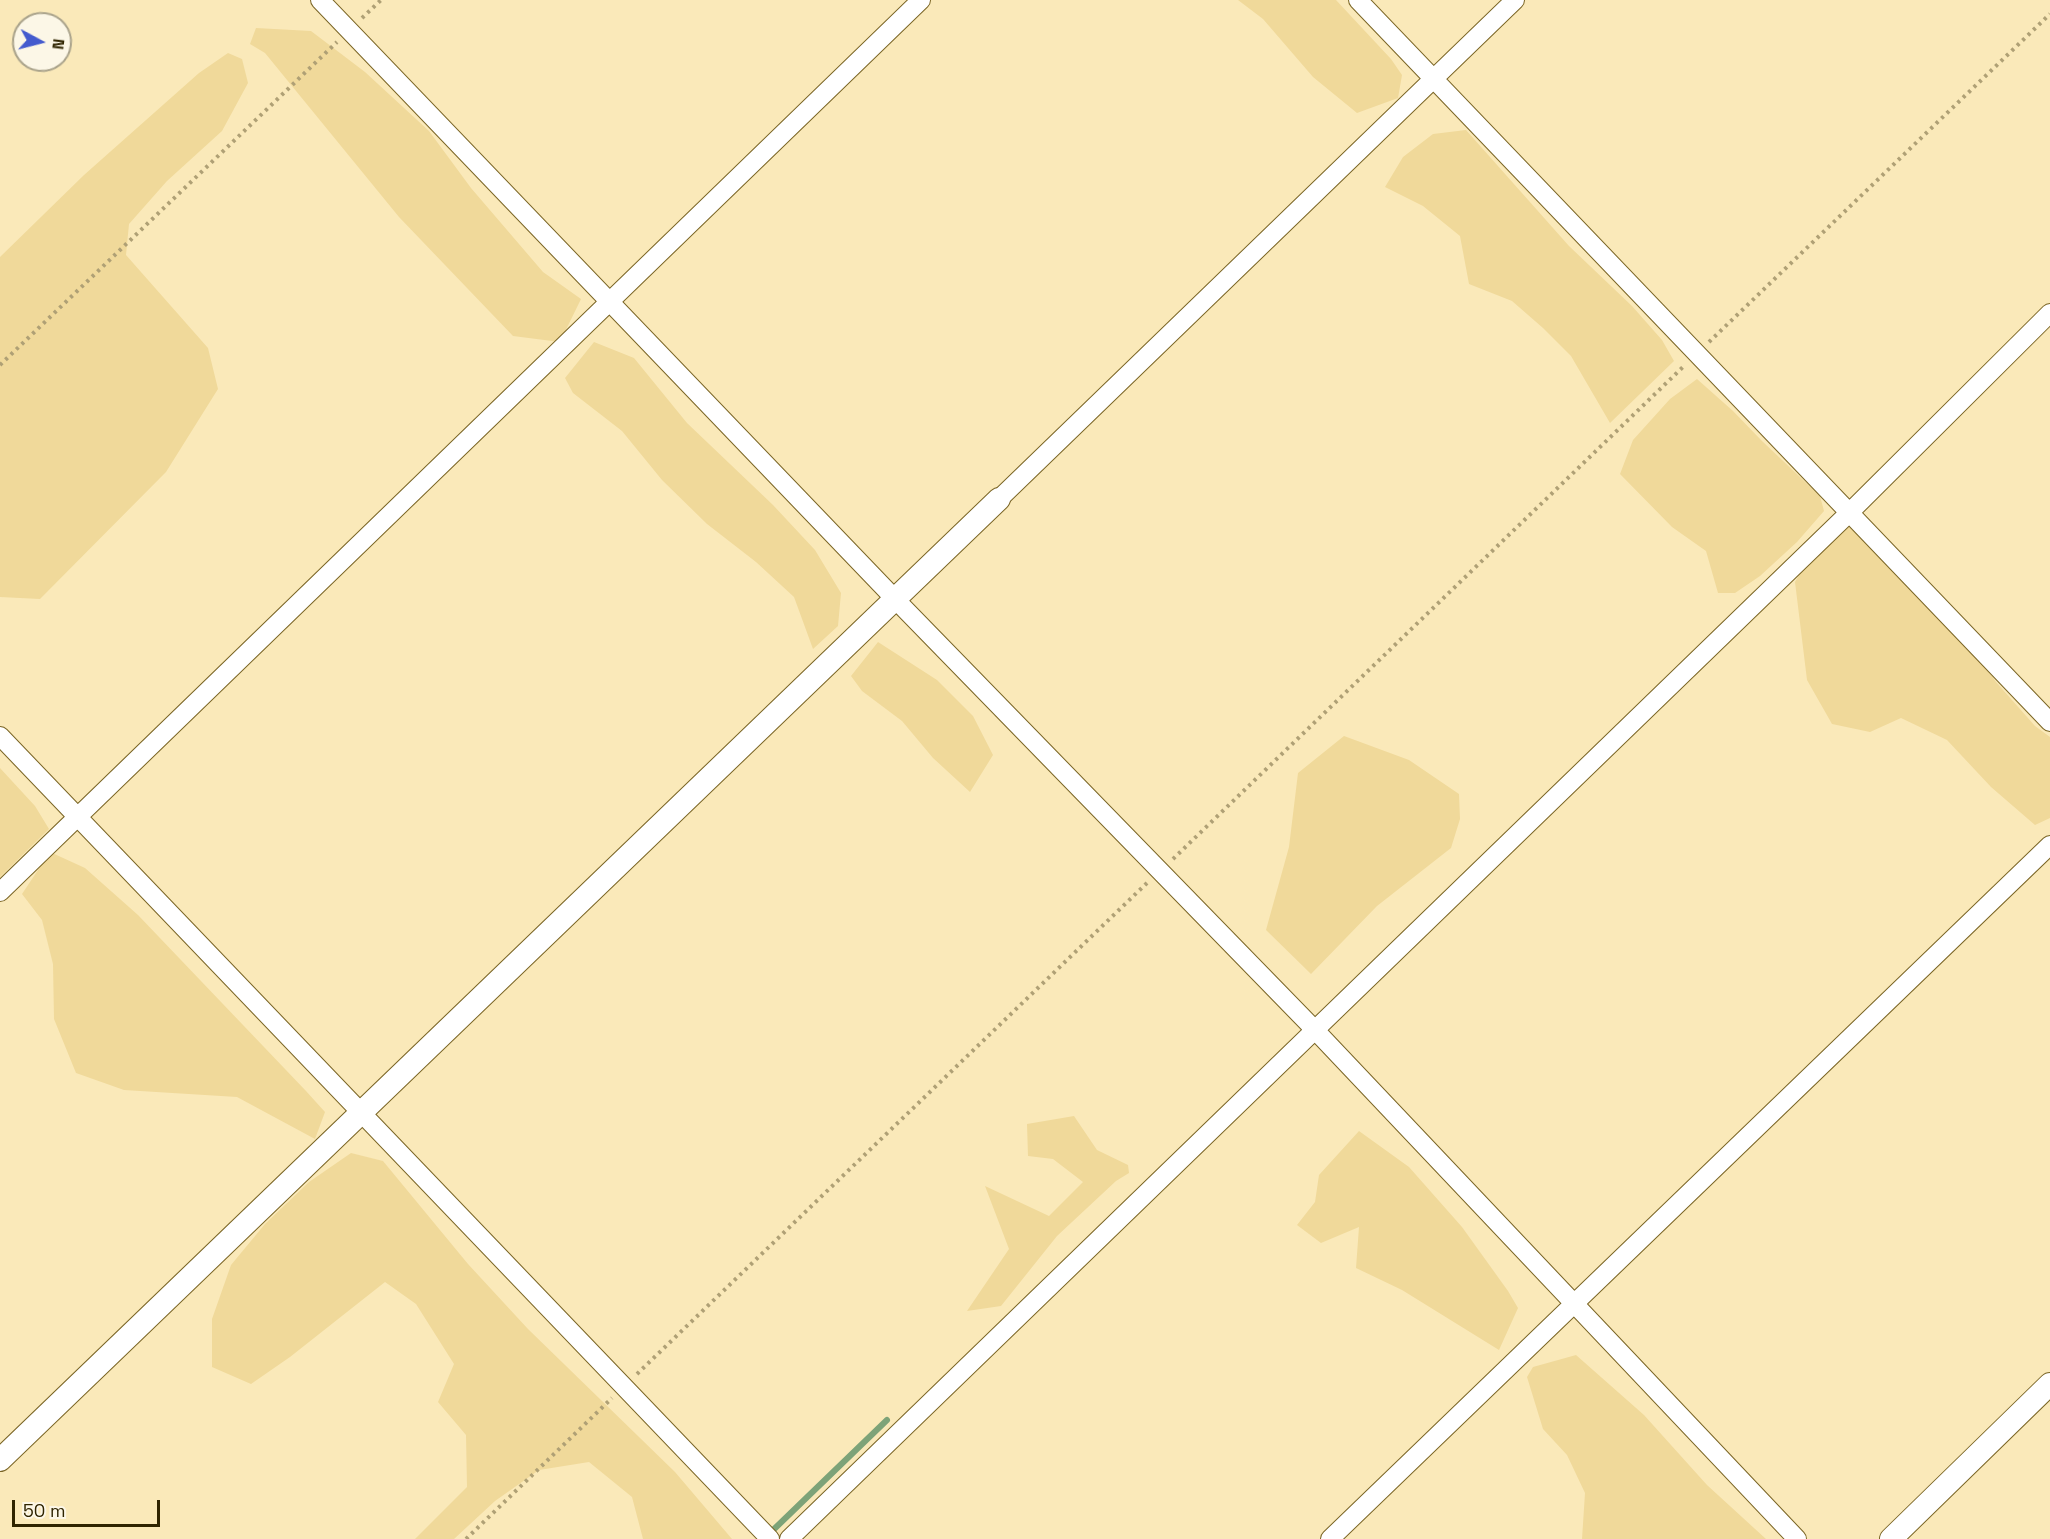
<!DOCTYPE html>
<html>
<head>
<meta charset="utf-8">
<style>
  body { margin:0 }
  #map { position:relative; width:2050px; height:1539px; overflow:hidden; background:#fae9b9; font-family:"Space Grotesk",sans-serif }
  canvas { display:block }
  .north { position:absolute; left:12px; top:12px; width:60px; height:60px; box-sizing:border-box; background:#fcf7e7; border:2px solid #aaa38b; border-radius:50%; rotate:97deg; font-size:16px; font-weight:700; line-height:24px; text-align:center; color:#2f2400 }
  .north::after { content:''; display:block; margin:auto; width:21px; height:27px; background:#445bce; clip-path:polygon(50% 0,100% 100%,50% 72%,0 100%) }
  .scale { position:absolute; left:12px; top:1500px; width:148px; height:27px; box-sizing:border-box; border:3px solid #2f2400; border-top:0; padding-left:8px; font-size:18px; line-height:21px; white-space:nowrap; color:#2f2400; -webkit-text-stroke:4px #fcf7e7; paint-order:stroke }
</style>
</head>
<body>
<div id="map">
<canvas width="2050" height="1539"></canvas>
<div class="north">N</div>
<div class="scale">50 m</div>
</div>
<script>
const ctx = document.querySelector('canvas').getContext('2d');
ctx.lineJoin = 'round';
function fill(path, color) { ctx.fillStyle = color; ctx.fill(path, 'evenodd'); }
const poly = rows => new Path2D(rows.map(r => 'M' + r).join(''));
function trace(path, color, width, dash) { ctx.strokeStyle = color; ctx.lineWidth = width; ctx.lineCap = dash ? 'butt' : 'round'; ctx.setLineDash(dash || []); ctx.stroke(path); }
const green = poly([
  [1238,0,1336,0,1391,59,1402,75,1398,98,1357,113,1313,77,1263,19],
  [256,28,311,31,365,72,429,131,471,188,543,272,581,299,560,342,513,336,399,217,265,53,250,44],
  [228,53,242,59,248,83,222,131,167,181,129,224,126,255,208,348,218,389,166,472,40,599,0,597,0,257,84,175,199,73],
  [1466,130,1569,246,1632,306,1662,340,1674,361,1610,423,1571,356,1543,328,1512,301,1469,284,1460,236,1423,206,1385,187,1403,157,1433,134],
  [594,342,634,358,687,423,773,505,815,550,841,593,838,626,813,649,794,597,756,562,707,524,662,480,622,431,573,393,565,378],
  [1697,379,1733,411,1762,441,1820,496,1824,511,1797,542,1760,576,1735,593,1718,593,1706,551,1672,527,1620,474,1633,440,1670,399],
  [1850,522,1953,621,1996,682,2035,726,2050,737,2050,818,2035,825,1991,787,1947,740,1901,718,1870,732,1832,724,1807,680,1795,582,1811,555],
  [878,642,937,680,973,716,993,755,970,792,933,758,902,721,862,691,851,676],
  [1344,736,1409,760,1459,794,1460,819,1451,848,1377,906,1311,974,1266,930,1289,847,1298,773],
  [0,768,35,806,49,829,0,877],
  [50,852,85,868,138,915,306,1091,325,1112,315,1139,237,1097,124,1090,76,1073,54,1019,53,964,42,920,22,894],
  [1074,1116,1097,1150,1128,1165,1129,1173,1116,1181,1057,1236,1001,1306,967,1311,1009,1249,985,1186,1049,1216,1083,1182,1053,1159,1028,1156,1027,1124],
  [1359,1131,1409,1167,1462,1227,1508,1291,1518,1308,1499,1350,1402,1290,1356,1268,1359,1227,1321,1243,1297,1225,1315,1202,1319,1175],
  [351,1153,383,1161,468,1264,528,1329,675,1472,732,1539,643,1539,632,1497,589,1462,539,1470,495,1501,454,1539,415,1539,467,1487,466,1435,438,1402,454,1364,416,1304,385,1282,290,1357,251,1384,212,1367,212,1319,231,1265,265,1224,309,1182],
  [1576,1355,1644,1415,1707,1485,1766,1539,1582,1539,1585,1493,1567,1455,1543,1429,1527,1377,1533,1367]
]);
const stream = poly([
  [769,1534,887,1420]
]);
const path = poly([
  [362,18,381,0],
  [1709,342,2050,14],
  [0,365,337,42],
  [1173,859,1684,366],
  [637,1374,1148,882],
  [466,1539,612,1398]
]);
const minor = poly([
  [320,0,895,599,1315,1030,1797,1539],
  [1358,0,2050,722],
  [999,499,1515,0],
  [0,736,770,1539],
  [0,892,921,0],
  [789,1539,1849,513,2050,313],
  [1330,1539,2050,845]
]);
const tertiary = poly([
  [0,1460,999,499],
  [1891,1539,2050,1384]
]);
fill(green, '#f0d99a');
trace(stream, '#7da378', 6);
trace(minor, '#7a6525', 20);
trace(tertiary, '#7a6525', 24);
trace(path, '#afa075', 4, [3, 4.5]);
trace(minor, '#fff', 18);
trace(tertiary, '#fff', 22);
</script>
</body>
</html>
